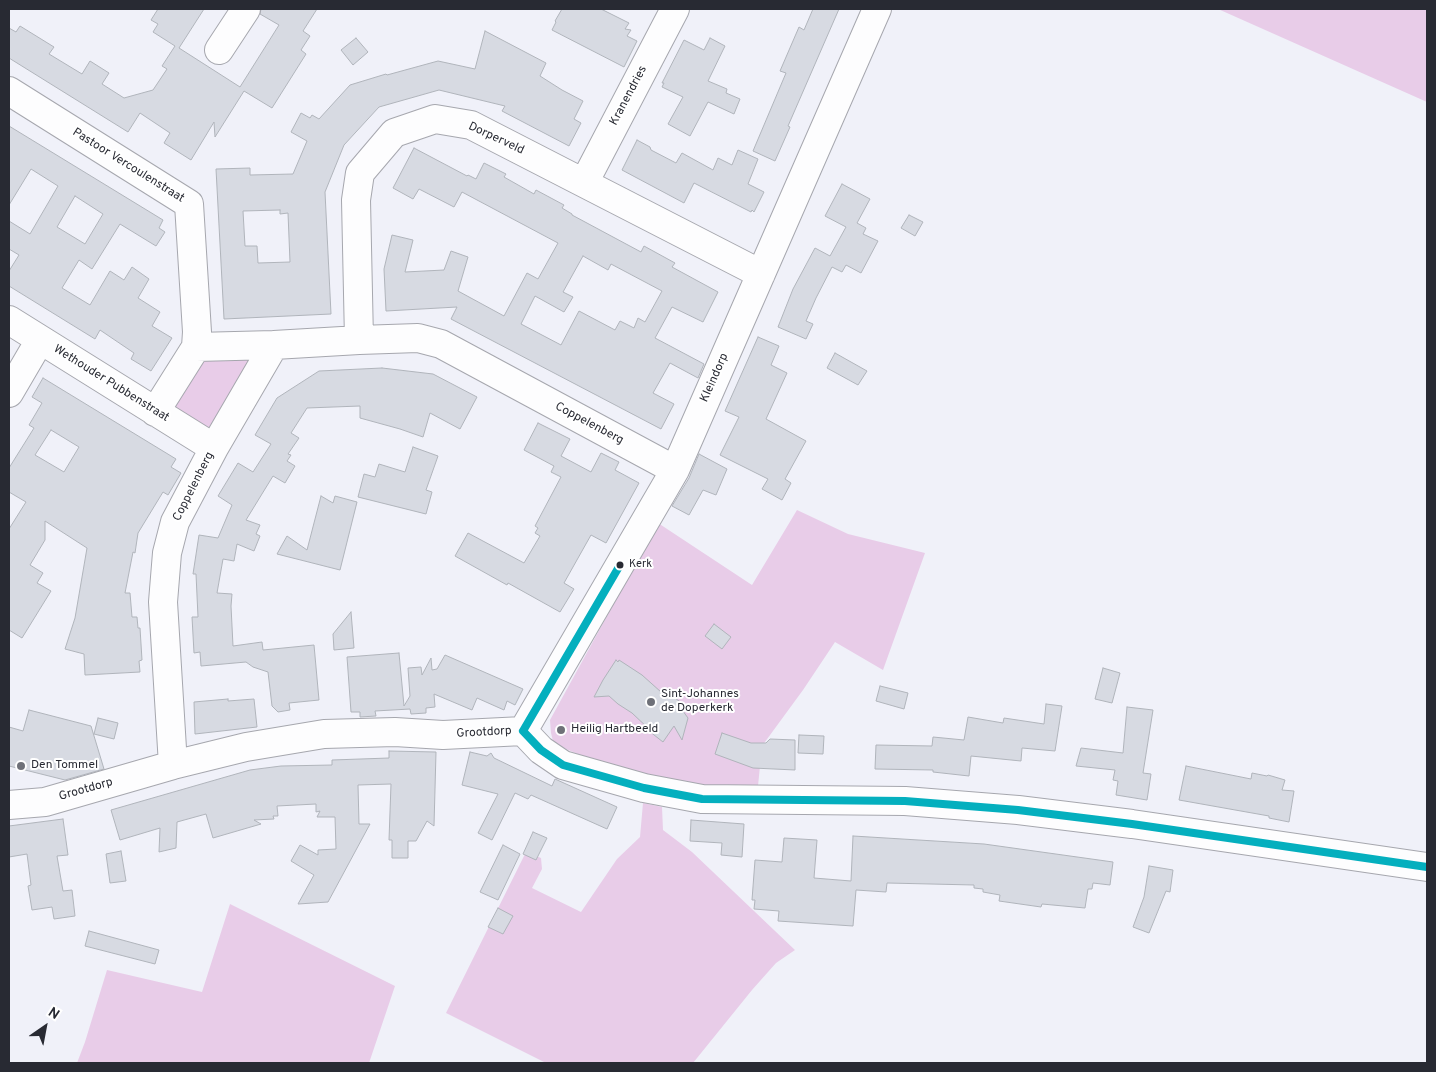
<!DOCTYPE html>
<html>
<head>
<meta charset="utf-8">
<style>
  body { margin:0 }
  #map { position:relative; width:1436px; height:1072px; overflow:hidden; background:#f0f1f9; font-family:Overpass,sans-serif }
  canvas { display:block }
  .frame { position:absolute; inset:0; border:10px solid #282a33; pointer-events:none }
  .north { position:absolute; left:20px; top:1002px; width:50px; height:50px; -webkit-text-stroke:4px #fff; paint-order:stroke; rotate:33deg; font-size:14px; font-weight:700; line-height:20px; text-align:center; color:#282a33 }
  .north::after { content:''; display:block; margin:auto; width:18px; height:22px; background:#282a33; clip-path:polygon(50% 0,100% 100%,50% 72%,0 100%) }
</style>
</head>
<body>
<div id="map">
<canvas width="1436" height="1072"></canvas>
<div class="frame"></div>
<div class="north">N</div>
</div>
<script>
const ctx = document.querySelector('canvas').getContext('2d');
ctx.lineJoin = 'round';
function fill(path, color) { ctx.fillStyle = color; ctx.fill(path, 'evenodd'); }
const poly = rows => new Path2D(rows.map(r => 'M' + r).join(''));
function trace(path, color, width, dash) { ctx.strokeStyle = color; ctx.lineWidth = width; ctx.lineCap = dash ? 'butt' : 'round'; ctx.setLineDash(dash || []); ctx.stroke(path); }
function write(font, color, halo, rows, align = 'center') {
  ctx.font = font + ' Overpass,sans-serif'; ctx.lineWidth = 4; ctx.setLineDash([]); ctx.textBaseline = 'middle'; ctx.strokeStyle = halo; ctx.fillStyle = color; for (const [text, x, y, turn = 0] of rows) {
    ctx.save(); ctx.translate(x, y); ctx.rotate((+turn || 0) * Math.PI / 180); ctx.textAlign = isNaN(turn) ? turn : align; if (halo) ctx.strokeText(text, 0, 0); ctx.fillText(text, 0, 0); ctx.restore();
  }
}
const green = poly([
  [1218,9,1427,9,1427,102],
  [256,357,209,429,199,428,177,414,175,407,176,400,201,360],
  [797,510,848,534,925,553,883,670,835,642,803,690,762,746,758,786,726,787,682,783,637,774,594,761,559,746,553,741,551,733,550,720,658,523,752,585],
  [643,803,662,807,663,830,692,852,795,950,776,963,752,990,693,1063,546,1063,446,1013,526,852,541,858,542,869,532,888,581,912,617,859,640,837],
  [230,904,395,986,369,1063,77,1063,85,1042,107,970,202,992]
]);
const building = poly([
  [158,9,204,9,179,48,240,87,279,25,260,14,261,9,317,9,303,31,310,36,301,50,306,54,272,108,244,91,215,137,214,122,191,160,164,143,170,133,140,113,128,132,9,58,9,28,16,32,20,26,54,47,49,54,82,74,90,61,109,73,102,84,124,98,153,90,167,69,162,66,175,46,153,32,158,24,151,20,158,9],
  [562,9,601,9,629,23,625,29,631,30,627,36,637,41,624,67,552,30,556,22,555,21,562,9],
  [813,9,839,9,788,126,790,127,775,161,753,151,786,73,780,71,799,27,804,30,813,9],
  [485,31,546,63,540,76,562,90,583,101,574,119,581,123,569,146,502,111,505,106,439,90,379,107,344,145,325,192,331,314,224,319,216,169,250,168,250,175,293,174,307,141,291,132,301,113,310,118,312,115,319,119,350,85,386,74,387,75,438,61,475,69,485,31],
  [280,210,280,214,288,213,290,262,258,263,257,246,245,246,243,211,280,210],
  [356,38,368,52,353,65,341,50,356,38],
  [710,38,725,46,708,81,727,89,726,93,740,99,734,114,708,102,690,136,668,124,683,97,662,87,664,83,662,83,684,40,704,50,710,38],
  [9,126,163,220,159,228,165,232,156,246,120,224,92,269,79,260,62,288,90,305,110,271,124,280,132,267,149,279,138,298,160,312,152,326,172,338,151,371,131,359,134,353,100,330,95,339,9,286,9,271,19,255,9,249,9,221,30,234,58,186,31,169,9,205,9,126],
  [75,196,103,214,85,244,57,227,75,196],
  [637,140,650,147,651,150,676,163,682,153,713,170,718,158,732,165,738,150,758,159,748,184,764,192,754,212,752,210,751,212,694,183,684,203,622,170,637,140],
  [414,148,467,176,468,175,476,179,484,163,506,174,504,177,534,194,536,190,564,205,562,208,572,214,572,215,641,252,644,246,675,263,672,267,718,292,703,322,672,307,655,338,704,364,698,378,670,363,653,393,674,404,661,429,451,319,457,307,386,311,384,269,392,235,413,240,405,272,444,270,451,251,468,257,458,291,504,316,527,273,538,279,558,243,462,192,454,207,419,189,413,199,393,188,414,148],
  [583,256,608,270,611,264,662,291,645,322,638,318,634,328,620,321,615,330,579,311,561,345,521,324,535,296,564,312,573,297,563,292,583,256],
  [842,184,870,199,857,223,866,228,863,234,878,241,861,273,846,265,842,272,832,267,816,298,806,321,813,324,806,339,778,327,793,289,815,248,830,256,846,227,825,216,842,184],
  [909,215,923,222,915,236,901,228,909,215],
  [758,337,779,346,771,365,787,373,766,419,806,441,785,479,791,483,782,500,762,489,768,479,720,455,739,417,725,411,758,337],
  [835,353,867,371,858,385,827,368,835,353],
  [382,368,433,374,477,397,460,429,430,413,423,437,400,429,360,418,360,406,307,408,291,433,299,438,288,454,291,455,287,461,295,466,285,483,273,476,246,520,260,525,256,534,260,536,254,551,237,544,234,561,223,559,217,593,232,594,231,606,233,646,262,642,263,650,314,645,319,700,289,703,290,710,278,712,272,706,268,672,253,667,246,662,201,666,200,652,194,653,192,617,198,617,196,574,193,574,199,535,218,538,232,505,218,496,238,463,253,472,271,444,255,435,277,398,319,371,382,368],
  [43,378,176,459,171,467,181,473,168,495,163,492,138,533,135,553,133,552,125,593,130,593,132,617,137,617,138,628,140,628,142,660,139,661,140,672,85,675,84,654,65,649,75,618,87,548,45,521,45,540,30,565,43,573,37,583,51,591,22,638,9,630,9,529,26,502,9,492,9,468,34,428,29,425,42,403,32,397,43,378],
  [51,430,79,447,64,472,35,455,51,430],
  [538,423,570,439,561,456,591,472,601,453,619,462,615,470,639,483,606,543,591,535,564,583,574,589,560,612,508,583,507,585,455,556,468,533,524,563,540,536,535,533,538,528,535,526,561,477,551,472,554,466,524,450,538,423],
  [413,447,438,456,426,490,432,492,426,514,358,497,364,474,375,477,379,464,405,472,413,447],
  [699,454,727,469,716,495,703,490,689,515,672,506,689,478,699,454],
  [321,496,333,503,335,496,357,502,340,570,277,554,287,536,307,550,321,496],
  [351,612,354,648,334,650,333,634,351,612],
  [714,624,731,637,722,649,705,636,714,624],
  [399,653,404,706,410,696,408,668,421,667,422,675,431,658,432,670,437,669,445,655,523,689,515,705,507,701,504,710,477,698,472,710,434,694,435,707,426,708,426,713,411,714,410,709,375,711,376,716,360,717,360,712,351,712,347,657,399,653],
  [616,660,618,662,619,660,642,675,661,692,663,689,683,704,680,707,688,718,682,740,674,726,663,742,649,731,650,730,632,713,618,704,609,696,594,697,603,680,616,660],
  [1103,668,1120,673,1112,703,1095,699,1103,668],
  [880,686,908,693,904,709,876,701,880,686],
  [228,699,228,701,254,699,257,727,195,734,194,702,228,699],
  [1046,704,1062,706,1055,751,1022,748,1021,761,971,756,969,776,933,772,933,770,875,769,876,745,932,746,933,737,964,740,968,717,1003,723,1004,718,1044,724,1046,704],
  [1127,707,1153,710,1143,773,1151,774,1147,800,1116,795,1118,781,1113,780,1115,770,1076,766,1081,748,1123,753,1127,707],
  [29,710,91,726,104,769,65,780,9,766,9,727,23,731,29,710],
  [98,718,118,723,114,739,94,734,98,718],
  [722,733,751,743,766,743,770,739,795,740,795,770,753,768,715,754,722,733],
  [799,735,824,736,823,754,798,753,799,735],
  [389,751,436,752,434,826,427,821,416,841,408,841,408,858,392,858,392,840,389,840,391,784,358,785,359,824,370,824,328,902,298,904,314,875,291,861,300,845,318,855,318,850,336,849,335,817,317,817,320,811,316,812,316,804,277,806,278,816,273,816,274,819,254,820,261,824,213,838,206,814,177,822,176,848,159,852,160,828,120,840,111,810,250,770,281,766,332,765,332,760,389,758,389,751],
  [470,752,487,756,491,753,494,758,552,786,555,779,617,807,607,829,531,795,528,799,515,793,492,840,478,833,498,794,462,785,470,752],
  [1186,766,1251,779,1252,773,1267,776,1268,775,1285,780,1282,790,1294,791,1289,822,1269,818,1269,816,1179,800,1186,766],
  [63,819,68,855,57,856,63,891,72,890,75,916,54,919,52,907,32,910,28,886,31,885,27,854,9,857,9,826,63,819],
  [691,820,744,824,742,857,721,855,722,843,690,841,691,820],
  [533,832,547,838,536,860,523,854,533,832],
  [853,836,984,844,1113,862,1110,885,1093,883,1092,889,1088,889,1085,908,1042,904,1041,907,999,901,1000,895,983,892,983,889,974,888,974,885,887,883,886,892,856,890,853,926,778,921,779,911,754,909,755,900,752,900,755,860,782,862,784,838,817,840,814,878,851,881,853,836],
  [503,845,520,854,498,900,480,892,503,845],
  [121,851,126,881,110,883,106,854,121,851],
  [1149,866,1173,870,1170,892,1166,891,1149,933,1133,927,1144,897,1149,866],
  [498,908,513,916,503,934,488,927,498,908],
  [89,931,159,950,155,964,85,946,89,931]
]);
const minor = poly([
  [219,50,246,9],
  [9,91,189,204,197,332,196,347,155,412],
  [584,183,675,9],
  [9,320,214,448],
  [359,340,356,200,360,173,394,133,435,119,471,125,761,274],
  [196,347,274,345],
  [9,393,40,340],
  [523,731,675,470,877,9],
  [173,765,163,602,167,553,175,522,214,448,274,345,359,340,418,338,441,344,675,470],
  [9,805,45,802,173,765,246,747,324,734,395,732,443,735,523,731,541,750,563,765,644,788,702,799,905,801,1018,810,1132,824,1427,867]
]);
const bus1 = poly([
  [523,731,541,750,563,765,644,788,702,799,905,801,1018,810,1132,824,1427,867],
  [523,731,620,565]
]);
const markers = [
  [620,565,4.5,"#282a33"],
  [651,702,5,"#6e7078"],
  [561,730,5,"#6e7078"],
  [21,766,5,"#6e7078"]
];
const busNames = [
  ["Kerk",629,565]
];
const streetNames = [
  ["Kranendries",629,96,-62],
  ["Dorperveld",496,139,25],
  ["Pastoor Vercoulenstraat",128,166,32],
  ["Kleindorp",715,378,-66],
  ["Wethouder Pubbenstraat",111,384,32],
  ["Coppelenberg",589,424,28],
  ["Coppelenberg",194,487,-63],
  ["Grootdorp",484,733,-3],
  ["Grootdorp",86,790,-16]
];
const poiNames = [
  ["Sint-Johannes",661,695],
  ["de Doperkerk",661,709],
  ["Heilig Hartbeeld",571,730],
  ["Den Tommel",31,766]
];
fill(green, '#e8cce8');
fill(building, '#d7dae2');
trace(building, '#b0b4bb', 1);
trace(minor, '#a6a7ae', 30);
trace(minor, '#fdfdfe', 28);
trace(bus1, '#04afbe', 8);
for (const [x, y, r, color] of markers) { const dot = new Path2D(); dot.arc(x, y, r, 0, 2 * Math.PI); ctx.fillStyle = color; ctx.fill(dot); trace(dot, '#fff', 2); }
write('11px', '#282a33', '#fff', busNames, 'left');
write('12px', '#282a33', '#fff', streetNames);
write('12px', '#282a33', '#fff', poiNames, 'left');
</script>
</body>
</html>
